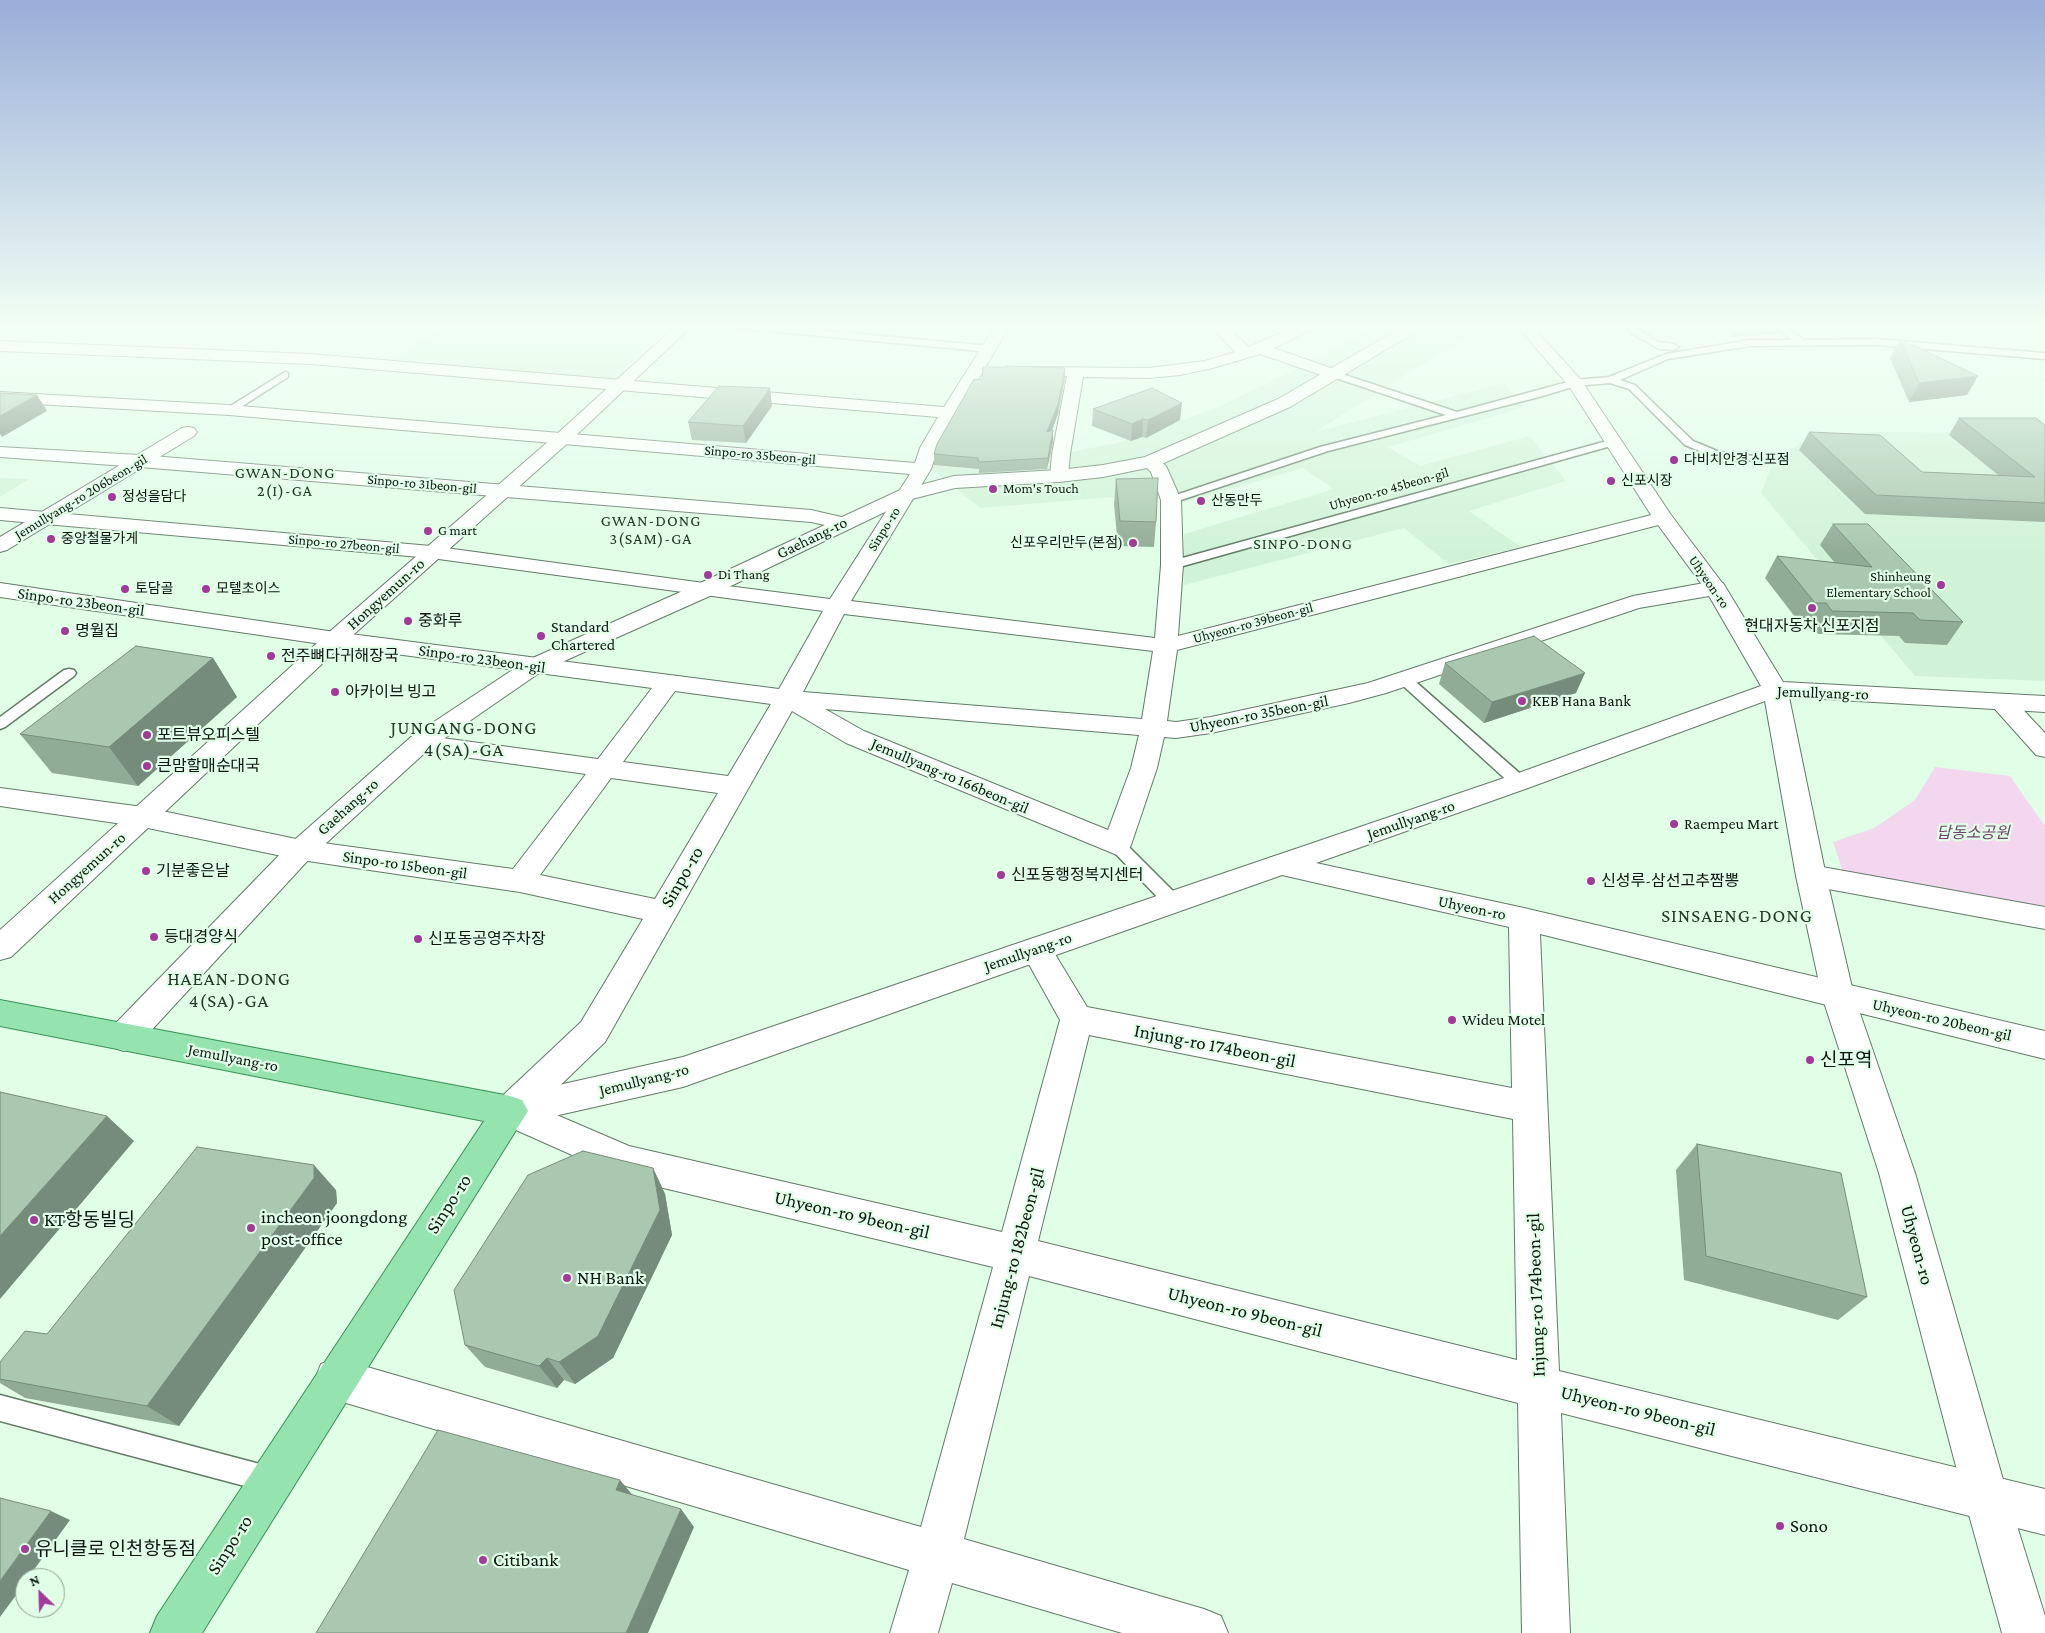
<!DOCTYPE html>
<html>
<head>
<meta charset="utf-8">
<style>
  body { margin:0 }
  #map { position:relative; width:2045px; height:1633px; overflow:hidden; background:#e1fee7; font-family:"Crimson Pro",serif }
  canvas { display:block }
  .north { position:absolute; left:15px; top:1568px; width:50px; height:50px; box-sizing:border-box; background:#e1fee7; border:1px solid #8da291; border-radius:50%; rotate:336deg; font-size:14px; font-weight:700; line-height:20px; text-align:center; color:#0e1810 }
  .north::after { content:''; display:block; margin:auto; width:18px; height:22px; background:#a2399b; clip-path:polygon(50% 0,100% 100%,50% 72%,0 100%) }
</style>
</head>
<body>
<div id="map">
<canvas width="2045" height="1633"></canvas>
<div class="north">N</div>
</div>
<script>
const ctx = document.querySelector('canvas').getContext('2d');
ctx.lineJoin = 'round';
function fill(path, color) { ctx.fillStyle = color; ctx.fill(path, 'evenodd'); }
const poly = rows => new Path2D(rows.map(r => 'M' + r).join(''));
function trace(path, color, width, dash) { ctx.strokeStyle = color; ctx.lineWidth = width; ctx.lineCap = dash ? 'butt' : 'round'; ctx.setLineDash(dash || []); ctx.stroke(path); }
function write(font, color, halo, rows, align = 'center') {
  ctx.font = font + ' "Crimson Pro","Noto Sans KR",serif'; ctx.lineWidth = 4.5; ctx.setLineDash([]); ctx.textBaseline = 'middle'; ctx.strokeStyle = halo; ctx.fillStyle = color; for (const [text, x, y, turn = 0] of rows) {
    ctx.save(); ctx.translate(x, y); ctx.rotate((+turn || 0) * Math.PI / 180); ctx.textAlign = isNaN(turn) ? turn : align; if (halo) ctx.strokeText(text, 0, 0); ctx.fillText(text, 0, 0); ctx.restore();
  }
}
const built = poly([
  [444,325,673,325,613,380,389,362],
  [1376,325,1488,325,1499,333,1468,336,1315,432,1504,383,1523,408,1388,447,1420,466,1530,436,1566,481,1469,511,1521,547,1449,564,1404,528,1184,585,1184,534,1334,489,1303,468,1184,502,1173,483,1189,477,1138,495,980,508,929,467,940,445,1061,454,1117,443,1214,409,1289,373],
  [1870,432,2028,433,2045,445,2045,681,1915,676,1761,493,1774,459,1803,442],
  [0,478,29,479,0,497]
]);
const green = poly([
  [1935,767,2010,776,2045,826,2045,906,1843,872,1833,842,1874,828,1915,800]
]);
const lane = poly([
  [732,325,764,325,990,346,995,349,990,352,736,328,732,325],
  [1626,325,1634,325,1637,329,1658,342,1674,344,1679,347,1674,350,1659,349,1631,333,1626,325],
  [1772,325,1782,325,1804,340,1876,339,2045,353,2045,359,1876,345,1750,346,1668,359,1620,380,1635,385,1693,441,1717,451,1736,455,1761,456,1762,458,1761,460,1736,461,1714,457,1685,445,1629,389,1610,383,1576,386,1539,397,1328,451,1175,502,1171,503,1165,500,1167,498,1320,447,1446,415,1330,376,1330,372,1336,372,1457,412,1575,380,1609,377,1666,354,1750,340,1792,340,1772,325],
  [285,372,288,373,288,377,233,412,225,412,224,410,285,372],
  [1614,439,1618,440,1619,442,1618,444,1176,568,1172,569,1166,565,1168,562,1614,439],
  [69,669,74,670,76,673,74,676,5,727,0,729,0,717,64,670,69,669],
  [1404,675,1409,676,1525,778,1527,782,1525,786,1519,787,1513,786,1399,682,1397,679,1399,676,1404,675],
  [1117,839,1123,841,1178,896,1181,901,1178,906,1172,908,1166,906,1111,849,1109,845,1111,841,1117,839],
  [0,1395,271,1467,280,1471,284,1480,280,1489,271,1493,0,1421,0,1395]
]);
const street = poly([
  [996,325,1010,325,938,448,931,469,851,601,1155,638,1161,565,1161,500,1151,472,1141,462,1143,458,1150,456,1157,458,1166,466,1181,500,1183,565,1178,636,1663,512,1670,514,1673,518,1670,522,1177,650,1167,721,1176,722,1211,717,1368,683,1633,596,1715,581,1723,583,1726,588,1723,593,1715,595,1639,608,1386,693,1349,703,1211,733,1176,738,1164,737,1157,768,1131,845,1127,852,1117,855,846,743,792,711,605,1042,538,1107,629,1146,1002,1232,1060,1020,1021,950,1025,941,1036,938,1047,941,1087,1007,1512,1088,1509,927,1269,872,1265,865,1269,858,1279,855,1524,908,2045,1031,2045,1059,1540,934,1559,1371,2045,1489,2045,1535,1561,1413,1570,1633,1522,1633,1518,1403,1029,1276,964,1539,1204,1609,1221,1616,1228,1633,1122,1633,952,1583,938,1633,890,1633,909,1570,336,1400,321,1394,315,1379,321,1364,336,1358,921,1527,993,1267,626,1179,498,1122,492,1111,498,1100,581,1022,643,919,520,892,301,860,143,827,0,806,0,788,143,807,301,840,513,869,586,774,420,751,411,749,407,743,411,737,420,735,598,759,652,688,335,646,0,597,0,583,335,632,779,689,823,611,431,558,0,520,0,508,431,546,704,583,830,599,910,474,229,415,0,402,0,392,229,405,915,463,920,448,938,417,310,364,0,351,0,341,310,354,944,407,996,325],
  [844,614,1153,651,1142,719,803,692,844,614],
  [675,691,771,704,728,776,623,762,675,691],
  [825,709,1139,735,1131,768,1108,830,864,731,825,709],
  [611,778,718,793,655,899,540,875,611,778],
  [1089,1035,1513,1119,1517,1360,1038,1241,1089,1035],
  [1210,325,1225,325,1249,347,1299,325,1318,325,1316,328,1274,348,1339,371,1341,374,1339,377,1333,379,1260,354,1213,368,1180,375,1149,378,1083,377,1070,454,1068,476,1066,480,1059,482,1052,480,1050,476,1052,454,1067,376,1028,375,1022,373,1020,370,1022,367,1149,368,1205,361,1235,352,1210,325],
  [0,447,140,455,811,510,850,519,853,523,850,527,843,529,811,522,140,467,0,457,0,447],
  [2003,695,2012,698,2045,733,2045,757,2036,755,1994,708,1991,703,1994,698,2003,695],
  [1811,865,2045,907,2045,929,1801,884,1796,876,1801,868,1811,865]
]);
const secondary = poly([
  [677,325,693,325,570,441,343,644,11,957,0,960,0,930,327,634,558,433,677,325],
  [1406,325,1424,325,1422,328,1290,407,1157,466,1103,477,1059,482,955,488,912,499,712,595,542,671,429,749,311,857,136,1047,124,1051,112,1047,107,1037,112,1027,291,843,411,737,526,661,696,585,898,491,954,476,1059,470,1103,465,1145,457,1278,399,1406,325],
  [1516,325,1531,325,1581,380,1671,515,1726,588,1783,682,2045,696,2045,712,1789,697,1826,876,1854,996,1915,1173,2008,1497,2045,1616,2045,1633,2002,1633,1964,1497,1879,1173,1822,996,1796,876,1765,701,1528,788,683,1087,510,1126,498,1122,492,1111,498,1100,510,1096,683,1057,1510,776,1761,686,1705,589,1653,518,1569,386,1516,325],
  [188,427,194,428,197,432,194,436,7,550,0,552,0,537,182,428,188,427]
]);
const primary = poly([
  [0,1000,510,1096,522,1100,528,1111,202,1633,150,1633,157,1616,484,1121,0,1026,0,1000]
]);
const wall = poly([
  [1717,325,1782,325,1777,334,1733,337],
  [1900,339,1967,395,1909,402,1890,358],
  [1065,378,1058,414,1052,430,1053,441,1047,469,979,473,979,469,934,465,934,454,982,380],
  [772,406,746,443,692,440,688,422],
  [1093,409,1180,420,1146,438,1142,437,1131,441,1092,426],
  [1959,418,2045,425,2045,522,1865,514,1799,450,1809,432,1922,472,1998,475,1949,435],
  [1116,479,1156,522,1154,547,1118,546,1114,504],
  [1833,524,1963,622,1947,645,1905,643,1899,636,1818,634,1812,626,1802,626,1765,578,1777,556,1835,563,1820,545],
  [213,658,237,697,138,786,52,773,20,734],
  [1445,663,1576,693,1484,723,1439,684],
  [1697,1144,1867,1297,1838,1320,1684,1280,1676,1170],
  [653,1168,665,1194,672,1235,613,1358,575,1384,564,1380,557,1388,485,1367,465,1345],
  [336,1190,337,1203,179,1426,25,1398,0,1383,0,1362]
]);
const shadedWall = poly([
  [1065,368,1065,378,1058,414,1047,443,1047,432],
  [1978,376,1967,395,1909,402,1919,383],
  [770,388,772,406,746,443,743,426],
  [37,395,47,411,2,437,0,434,0,416],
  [1182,403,1180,420,1146,438,1148,420],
  [1143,419,1142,437,1131,441,1132,424],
  [1053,430,1053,441,1047,469,1048,458],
  [213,658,237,697,138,786,109,747],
  [1585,673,1576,693,1484,723,1492,702],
  [107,1116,134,1141,0,1299,0,1236],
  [314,1165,336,1190,337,1203,179,1426,147,1406],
  [653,1168,665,1194,672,1235,613,1358,575,1384,559,1362],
  [547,1358,564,1380,557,1388,539,1366],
  [620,1480,635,1498,616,1490],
  [681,1509,694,1527,648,1633,626,1633],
  [51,1511,70,1520,28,1578,25,1578,25,1583,0,1617,0,1581]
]);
const building = poly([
  [1900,339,1978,376,1919,383,1900,339],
  [1007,366,1065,368,1058,404,1047,432,1053,430,1048,458,979,462,978,458,934,454,937,444,974,379,982,380,983,367,1007,367,1007,366],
  [719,386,770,388,743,426,688,422,719,386],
  [1152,388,1182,403,1148,420,1143,419,1132,424,1093,409,1152,388],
  [0,393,37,395,0,416,0,393],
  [1959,418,2036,418,2045,425,2045,503,1876,495,1809,432,1880,435,1922,472,2035,477,1959,418],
  [1158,478,1156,522,1120,521,1116,479,1158,478],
  [1833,524,1868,524,1963,622,1920,620,1913,613,1832,611,1826,603,1815,603,1777,556,1872,567,1833,524],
  [1534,636,1585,673,1492,702,1445,663,1534,636],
  [136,646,213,658,109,747,20,734,136,646],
  [0,1092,107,1116,0,1236,0,1092],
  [1697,1144,1841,1173,1867,1297,1706,1256,1697,1144],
  [197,1147,314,1165,314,1178,147,1406,0,1379,0,1362,25,1331,47,1334,197,1147],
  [583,1151,653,1168,660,1210,598,1336,559,1362,547,1358,539,1366,465,1345,454,1290,528,1175,583,1151],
  [438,1430,620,1480,616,1490,681,1509,626,1633,316,1633,438,1430],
  [0,1498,51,1511,0,1581,0,1498]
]);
const markers = [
  [1674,460,5,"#a2399b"],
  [1611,481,5,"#a2399b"],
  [993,489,5,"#a2399b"],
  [112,497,5,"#a2399b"],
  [1201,501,5,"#a2399b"],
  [428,531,5,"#a2399b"],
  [51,539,5,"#a2399b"],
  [1133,543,5,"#a2399b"],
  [708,575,5,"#a2399b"],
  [1941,585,5,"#a2399b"],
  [125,589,5,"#a2399b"],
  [206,589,5,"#a2399b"],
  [1812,608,5,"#a2399b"],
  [408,621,5,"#a2399b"],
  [65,631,5,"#a2399b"],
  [541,636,5,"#a2399b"],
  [271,656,5,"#a2399b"],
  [335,692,5,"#a2399b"],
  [1522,701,5,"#a2399b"],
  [147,735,5,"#a2399b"],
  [147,766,5,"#a2399b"],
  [1674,824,5,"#a2399b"],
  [146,871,5,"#a2399b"],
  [1001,875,5,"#a2399b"],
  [1591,881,5,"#a2399b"],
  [154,937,5,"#a2399b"],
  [418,939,5,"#a2399b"],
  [1452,1020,5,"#a2399b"],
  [1810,1060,5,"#a2399b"],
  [34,1220,5,"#a2399b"],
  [251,1228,5,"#a2399b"],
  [567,1278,5,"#a2399b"],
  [1780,1526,5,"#a2399b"],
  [25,1549,5,"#a2399b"],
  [483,1560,5,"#a2399b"]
];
const farStreetnames = [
  ["Sinpo-ro 35beon-gil",760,455,5],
  ["Sinpo-ro 31beon-gil",422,484,5],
  ["Uhyeon-ro 45beon-gil",1389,489,-16],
  ["Jemullyang-ro 206beon-gil",81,497,-31],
  ["Sinpo-ro",884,529,-58],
  ["Sinpo-ro 27beon-gil",344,544,5],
  ["Uhyeon-ro",1709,582,55],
  ["Uhyeon-ro 39beon-gil",1253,623,-15]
];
const farPoinames = [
  ["다비치안경 신포점",1684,460],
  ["신포시장",1621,481],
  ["Mom's Touch",1003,489],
  ["정성을담다",122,497],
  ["산동만두",1211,501],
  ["G mart",438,531],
  ["중앙철물가게",61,539],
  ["신포우리만두(본점)",1123,543,"right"],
  ["Di Thang",718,575],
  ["Shinheung",1931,577,"right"],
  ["Elementary School",1931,593,"right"],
  ["토담골",135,589],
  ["모텔초이스",216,589]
];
const farQuarternames = [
  ["GWAN-DONG",285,473],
  ["2(I)-GA",285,491],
  ["GWAN-DONG",651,521],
  ["3(SAM)-GA",651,539],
  ["SINPO-DONG",1303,544]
];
const streetNames = [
  ["Gaehang-ro",812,538,-26],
  ["Hongyemun-ro",386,594,-42],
  ["Sinpo-ro 23beon-gil",81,602,8],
  ["Sinpo-ro 23beon-gil",482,659,8],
  ["Jemullyang-ro",1823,693,2],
  ["Uhyeon-ro 35beon-gil",1259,714,-11],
  ["Jemullyang-ro 166beon-gil",950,776,23],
  ["Gaehang-ro",348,807,-42],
  ["Jemullyang-ro",1411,820,-19],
  ["Sinpo-ro 15beon-gil",405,865,8],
  ["Hongyemun-ro",87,868,-42],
  ["Uhyeon-ro",1472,908,12],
  ["Jemullyang-ro",1028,952,-19],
  ["Uhyeon-ro 20beon-gil",1942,1020,13],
  ["Jemullyang-ro",233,1058,11],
  ["Jemullyang-ro",644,1080,-14]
];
const poiNames = [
  ["중화루",418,621],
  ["현대자동차 신포지점",1812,626,"center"],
  ["Standard",551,627],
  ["Chartered",551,645],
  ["명월집",75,631],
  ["전주뼈다귀해장국",281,656],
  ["아카이브 빙고",345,692],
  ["KEB Hana Bank",1532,701],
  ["포트뷰오피스텔",157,735],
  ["큰맘할매순대국",157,766],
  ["Raempeu Mart",1684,824],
  ["기분좋은날",156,871],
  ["신포동행정복지센터",1011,875],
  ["신성루-삼선고추짬뽕",1601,881],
  ["등대경양식",164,937],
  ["신포동공영주차장",428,939],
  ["Wideu Motel",1462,1020]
];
const parkNames = [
  ["답동소공원",1973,833]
];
const quarterNames = [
  ["JUNGANG-DONG",464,728],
  ["4(SA)-GA",464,750],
  ["SINSAENG-DONG",1737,916],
  ["HAEAN-DONG",229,979],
  ["4(SA)-GA",229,1001]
];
const nearStreetnames = [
  ["Sinpo-ro",682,877,-60],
  ["Injung-ro 174beon-gil",1215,1046,11],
  ["Sinpo-ro",449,1204,-57],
  ["Uhyeon-ro 9beon-gil",852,1215,13],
  ["Uhyeon-ro",1917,1245,75],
  ["Injung-ro 182beon-gil",1017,1248,-75],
  ["Injung-ro 174beon-gil",1536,1295,-92],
  ["Uhyeon-ro 9beon-gil",1245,1312,14],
  ["Uhyeon-ro 9beon-gil",1638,1411,14],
  ["Sinpo-ro",230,1545,-57]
];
const nearPoinames = [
  ["신포역",1820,1060],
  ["incheon joongdong",261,1217],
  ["post-office",261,1239],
  ["KT항동빌딩",44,1220],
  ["NH Bank",577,1278],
  ["Sono",1790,1526],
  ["유니클로 인천항동점",35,1549],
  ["Citibank",493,1560]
];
fill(built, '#d0f3d7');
fill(green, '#f2d7ee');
trace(lane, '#627b67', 3);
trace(street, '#627b67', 2);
trace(secondary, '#627b67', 2);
trace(primary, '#389156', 2);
fill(lane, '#fff');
fill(street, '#fff');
fill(secondary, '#fff');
fill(primary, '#95e4b0');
fill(wall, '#91ac96');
fill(shadedWall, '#768c7a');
fill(building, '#a9c8af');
trace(building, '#768c7a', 1);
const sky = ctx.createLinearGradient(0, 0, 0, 554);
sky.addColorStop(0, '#99aed8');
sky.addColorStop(0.59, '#f2fff4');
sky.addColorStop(1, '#f2fff400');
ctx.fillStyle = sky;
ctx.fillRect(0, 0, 2045, 554);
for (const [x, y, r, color] of markers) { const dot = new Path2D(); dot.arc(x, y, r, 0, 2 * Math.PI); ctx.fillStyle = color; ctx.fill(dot); trace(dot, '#e1fee7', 2); }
write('14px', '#0e1810', '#e1fee7', farStreetnames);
write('14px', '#0e1810', '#e1fee7', farPoinames, 'left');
ctx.letterSpacing = '1px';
write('16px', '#223a28', '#e1fee7', farQuarternames);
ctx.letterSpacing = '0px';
write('16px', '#0e1810', '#e1fee7', streetNames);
write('16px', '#0e1810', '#e1fee7', poiNames, 'left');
write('italic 16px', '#6f456b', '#e1fee7', parkNames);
ctx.letterSpacing = '1px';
write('19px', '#223a28', '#e1fee7', quarterNames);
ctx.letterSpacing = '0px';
write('19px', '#0e1810', '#e1fee7', nearStreetnames);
write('19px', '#0e1810', '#e1fee7', nearPoinames, 'left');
</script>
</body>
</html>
